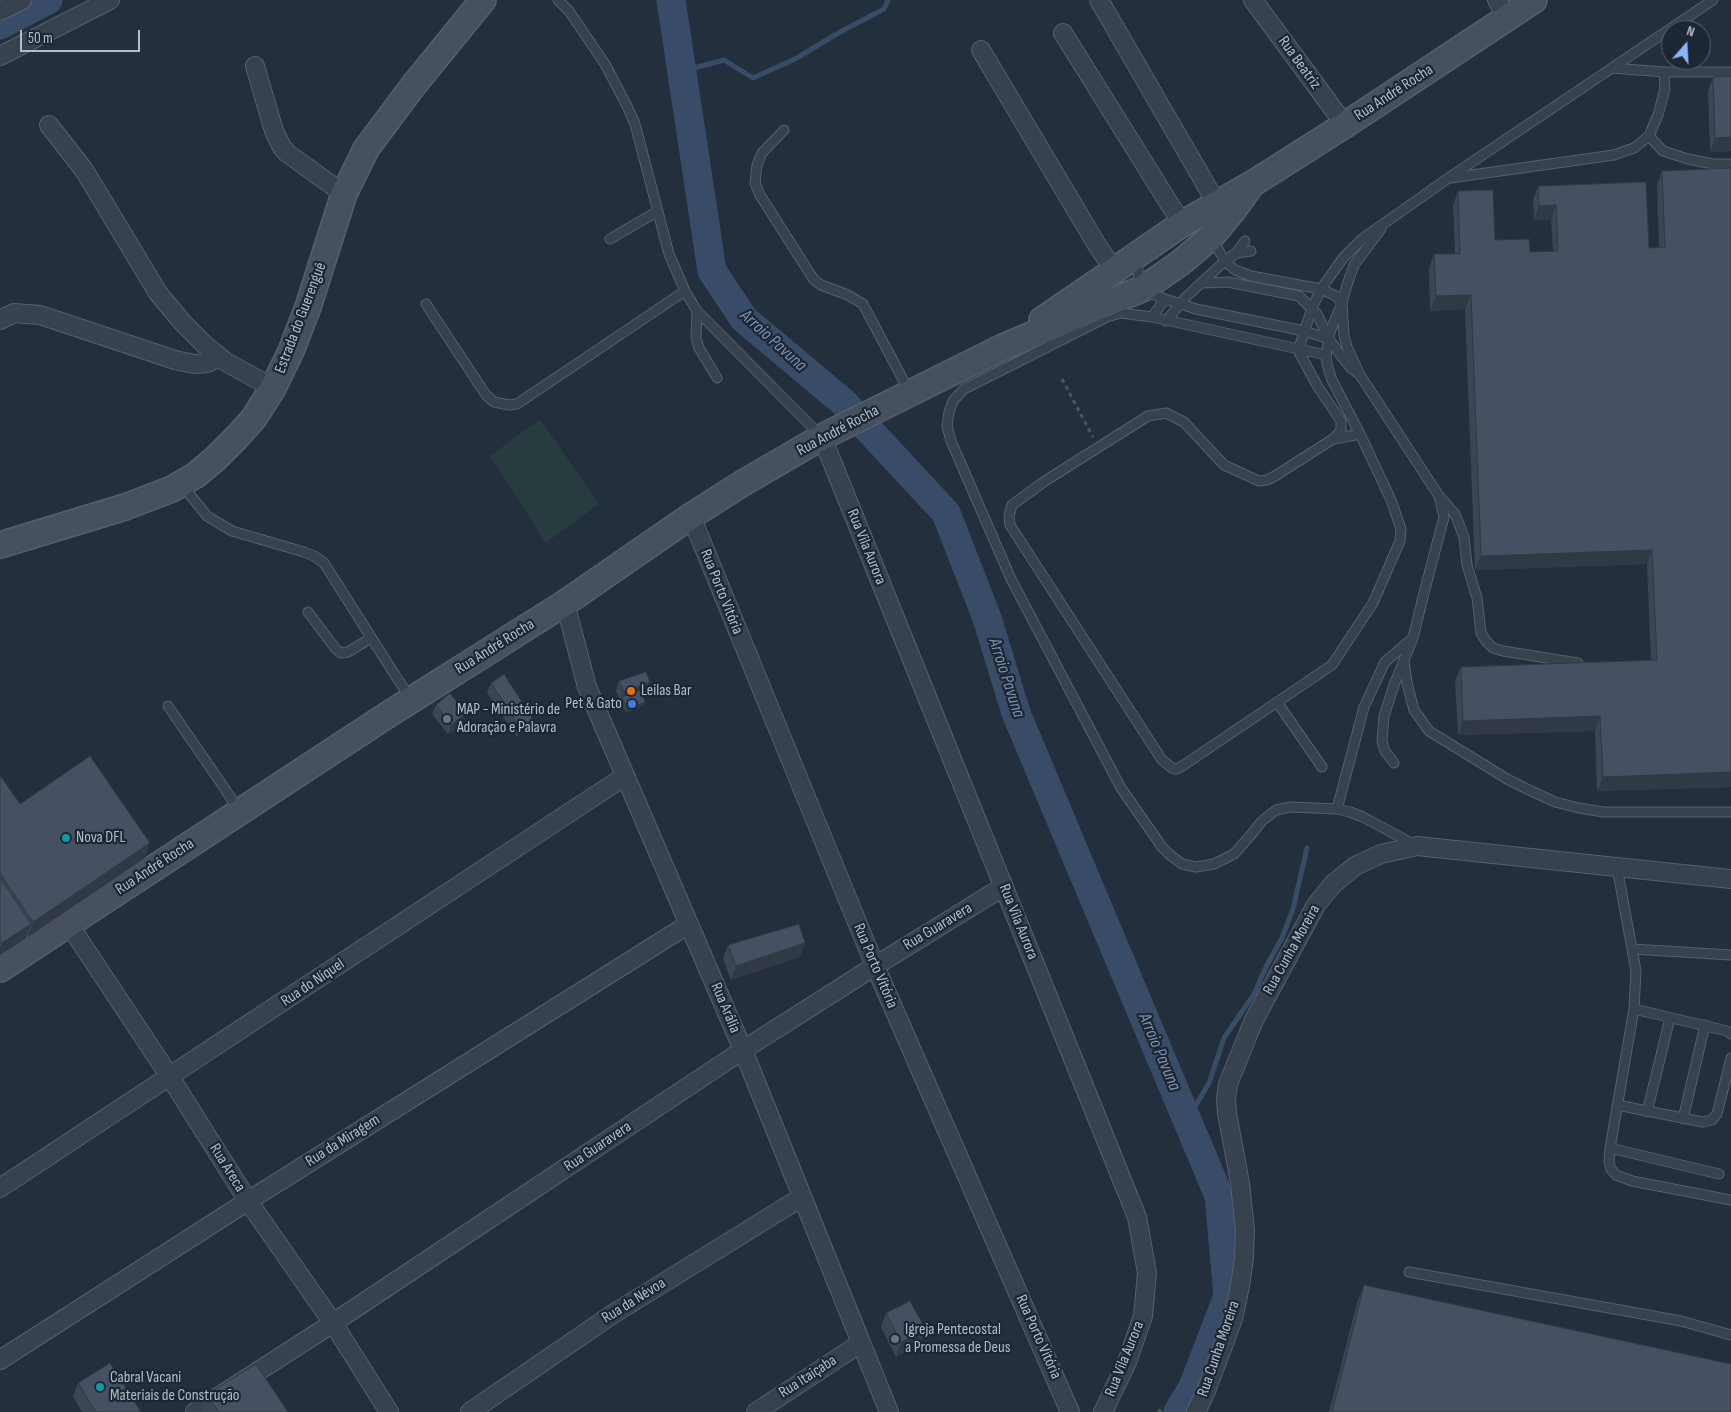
<!DOCTYPE html>
<html>
<head>
<meta charset="utf-8">
<style>
  body { margin:0 }
  #map { position:relative; width:1731px; height:1412px; overflow:hidden; background:#242f3e; font-family:"Sofia Sans Condensed",sans-serif }
  canvas { display:block }
  .north { position:absolute; left:1661px; top:20px; width:50px; height:50px; box-sizing:border-box; background:#1d2633; border:1px solid #59626f; border-radius:50%; rotate:19deg; font-size:14px; font-weight:700; line-height:20px; text-align:center; color:#b4bcc9 }
  .north::after { content:''; display:block; margin:auto; width:18px; height:22px; background:#8ab4f8; clip-path:polygon(50% 0,100% 100%,50% 72%,0 100%) }
  .scale { position:absolute; left:20px; top:30px; width:120px; height:22px; box-sizing:border-box; border:2px solid #b4bcc9; border-top:0; padding-left:6px; font-size:15px; line-height:18px; white-space:nowrap; color:#b4bcc9; -webkit-text-stroke:4px #1d2633; paint-order:stroke }
</style>
</head>
<body>
<div id="map">
<canvas width="1731" height="1412"></canvas>
<div class="north">N</div>
<div class="scale">50 m</div>
</div>
<script>
const ctx = document.querySelector('canvas').getContext('2d');
ctx.lineJoin = 'round';
function fill(path, color) { ctx.fillStyle = color; ctx.fill(path, 'evenodd'); }
const poly = rows => new Path2D(rows.map(r => 'M' + r).join(''));
function trace(path, color, width, dash) { ctx.strokeStyle = color; ctx.lineWidth = width; ctx.lineCap = dash ? 'butt' : 'round'; ctx.setLineDash(dash || []); ctx.stroke(path); }
function write(font, color, halo, rows, align = 'center') {
  ctx.font = font + ' "Sofia Sans Condensed",sans-serif'; ctx.lineWidth = 4.5; ctx.setLineDash([]); ctx.textBaseline = 'middle'; ctx.strokeStyle = halo; ctx.fillStyle = color; for (const [text, x, y, turn = 0] of rows) {
    ctx.save(); ctx.translate(x, y); ctx.rotate((+turn || 0) * Math.PI / 180); ctx.textAlign = isNaN(turn) ? turn : align; if (halo) ctx.strokeText(text, 0, 0); ctx.fillText(text, 0, 0); ctx.restore();
  }
}
const green = poly([
  [540,419,599,504,546,543,490,456]
]);
const stream = poly([
  [683,71,724,60,753,78,795,59,840,32,884,9,888,0],
  [1187,1120,1209,1083,1224,1038,1254,994,1267,965,1282,938,1293,909,1307,848]
]);
const river = poly([
  [671,0,712,271,744,319,843,402,946,513,987,618,1016,713,1219,1196,1228,1296,1193,1387,1178,1412],
  [0,25,48,0]
]);
const path = poly([
  [1062,379,1093,437],
  [1158,1410,1164,1412]
]);
const lane = poly([
  [558,0,569,11,605,64,627,106,635,124,669,254,685,291,697,311,820,435],
  [1612,68,1664,72,1731,72],
  [784,130,762,153,757,165,755,183,760,195,814,280,821,285,848,295,863,304,910,393],
  [1649,136,1663,151,1688,159,1713,164,1731,164],
  [1450,178,1614,155,1634,148,1649,136,1658,115,1665,89,1664,72],
  [1381,229,1354,265,1347,285,1342,303,1344,335,1347,347,1360,375,1439,496,1444,517,1424,593,1413,638,1394,685,1384,716,1382,741,1385,751,1394,763],
  [610,239,658,211],
  [1212,239,1225,261,1235,270,1251,276,1321,289,1336,296,1342,303,1330,332,1326,355,1327,364,1332,380,1360,434,1391,500,1401,529,1400,541,1373,603,1332,665,1184,765,1177,769,1172,768,1162,760,1010,525,1009,516,1012,505,1045,481,1148,416,1166,413,1184,422,1224,465,1259,481,1267,480,1275,476,1333,439,1341,431,1341,421,1318,387,1300,354,1299,348,1312,308,1321,289,1343,258,1362,239,1447,179,1713,0],
  [1236,253,1251,251],
  [1137,260,1139,281,1144,288,1152,294,1165,299,1196,309,1304,331,1329,339],
  [1202,283,1228,282,1299,296,1317,314,1329,339,1342,357,1351,368,1360,375],
  [426,304,486,395,494,402,509,405,517,404,685,291],
  [697,311,696,338,699,348,717,378],
  [1152,317,1165,299],
  [1166,321,1186,297,1225,261,1236,253,1245,241],
  [1326,355,1152,317,1121,313,1107,317,964,389,953,401,949,412,947,426,951,441,1011,579,1121,788,1162,847,1170,855,1182,864,1196,867,1214,864,1234,854,1250,836,1262,821,1276,810,1291,807,1337,809,1350,812,1363,817,1415,845],
  [1334,439,1360,434],
  [183,486,207,516,232,531,304,552,314,556,324,563,395,675,411,699],
  [1441,498,1455,514,1464,537,1467,565,1477,598,1481,633,1486,641,1493,648,1503,651,1578,663],
  [308,612,335,648,341,653,348,652,371,638],
  [1404,661,1407,683,1414,710,1429,731,1507,779,1527,789,1555,802,1579,808,1603,812,1731,812],
  [1277,702,1322,767],
  [168,706,225,789,239,811],
  [1337,809,1364,707,1385,662,1413,638],
  [1617,867,1636,971,1634,1009,1610,1148,1609,1162,1611,1169,1616,1175,1632,1181,1731,1200],
  [1632,949,1731,955],
  [1634,1009,1727,1031,1731,1034],
  [1617,1105,1703,1122,1712,1120,1717,1114,1731,1058],
  [1647,1112,1670,1018],
  [1683,1119,1705,1025],
  [1610,1148,1719,1174],
  [1409,1272,1681,1321,1731,1335]
]);
const street = poly([
  [1099,0,1217,204],
  [1253,0,1345,125],
  [1497,0,1507,18],
  [0,11,22,0],
  [1063,33,1182,224],
  [981,50,1097,245,1114,270],
  [0,56,110,0],
  [255,66,274,131,282,147,287,153,344,194],
  [49,125,84,170,158,293,183,323,205,345,226,362,273,388],
  [0,320,14,313,40,315,175,360,194,364,207,363,219,357],
  [822,437,1137,1217,1147,1273,1143,1316,1127,1362,1103,1412],
  [691,516,875,966,1070,1412],
  [565,603,587,687,743,1050,889,1412],
  [68,923,170,1077,248,1201,333,1323,389,1412],
  [0,1188,625,776],
  [0,1360,248,1201,689,924],
  [195,1412,333,1323,743,1050,875,966,1003,887],
  [470,1412,613,1314,802,1197],
  [756,1412,861,1343],
  [1196,1412,1206,1391,1233,1319,1240,1286,1244,1258,1245,1230,1240,1183,1227,1113,1226,1098,1228,1084,1254,1020,1316,905,1333,884,1355,866,1381,854,1417,846,1731,879]
]);
const secondary = poly([
  [1042,320,1182,224,1252,184,1345,125,1534,0],
  [0,545,125,507,172,489,196,475,215,459,237,437,254,418,273,388,291,351,308,307,344,194,366,149,413,86,483,0],
  [0,969,389,714,565,603,691,516,743,483,822,437,1003,347,1144,288,1179,264,1211,237,1234,209,1252,184]
]);
const wall = poly([
  [1713,77,1731,151,1710,152,1708,91],
  [1731,168,1731,787,1597,791,1595,731,1458,735,1455,681,1461,667,1651,660,1647,564,1475,570,1465,309,1430,311,1429,269,1434,254,1455,254,1453,205,1458,191,1495,240,1530,252,1553,251,1551,220,1534,220,1533,200,1538,186,1649,248,1659,247,1657,185,1662,171],
  [619,681,650,682,646,692,641,694,643,706,626,713,616,691],
  [491,683,533,719,530,729,517,737,487,693],
  [436,705,463,724,448,734,432,714],
  [0,775,20,804,145,858,28,937,27,935,25,939,0,955],
  [728,945,800,957,731,980,723,959],
  [1364,1285,1731,1412,1329,1412,1357,1303],
  [886,1313,926,1330,920,1344,896,1357,881,1327],
  [78,1383,141,1412,82,1412,73,1397],
  [207,1394,288,1412,204,1412,202,1409]
]);
const shadedWall = poly([
  [1731,137,1731,151,1710,152,1715,138],
  [1556,205,1551,220,1534,220,1539,206],
  [1471,295,1465,309,1430,311,1436,296],
  [1652,550,1647,564,1475,570,1481,556],
  [650,682,646,692,624,700,622,697,624,692],
  [645,702,643,706,626,713,627,709],
  [466,714,463,724,448,734,451,725],
  [1600,716,1595,731,1458,735,1463,721],
  [533,719,530,729,517,737,520,728],
  [1731,772,1731,787,1597,791,1603,777],
  [150,843,145,858,28,937,33,922],
  [31,924,25,939,0,955,0,948,2,943],
  [805,943,800,957,731,980,736,966],
  [926,1330,920,1344,896,1357,901,1342]
]);
const building = poly([
  [1731,76,1731,137,1715,138,1713,77,1731,76],
  [1731,168,1731,772,1603,777,1600,716,1463,721,1461,667,1657,660,1652,550,1481,556,1471,295,1436,296,1434,254,1460,254,1458,191,1493,190,1495,240,1529,239,1530,252,1558,251,1556,205,1539,206,1538,186,1646,182,1649,248,1665,247,1662,171,1731,168],
  [646,672,650,682,624,692,619,681,646,672],
  [504,674,533,719,520,728,491,683,504,674],
  [640,690,645,702,627,709,622,697,640,690],
  [450,693,466,714,451,725,436,705,450,693],
  [90,756,150,843,33,922,0,873,0,775,20,804,90,756],
  [0,878,31,924,2,943,0,941,0,878],
  [799,924,805,943,736,966,728,945,799,924],
  [1364,1285,1731,1364,1731,1412,1332,1412,1364,1285],
  [910,1301,926,1330,901,1342,886,1313,910,1301],
  [110,1363,141,1412,96,1412,78,1383,110,1363],
  [256,1364,288,1412,219,1412,207,1394,256,1364]
]);
const markers = [
  [631,691,5,"#e8710a"],
  [632,704,5,"#3f7fe0"],
  [447,719,5,"#6b7280"],
  [66,838,5,"#0f9aa8"],
  [895,1339,5,"#6b7280"],
  [100,1387,5,"#0f9aa8"]
];
const streetNames = [
  ["Rua Beatriz",1299,63,54],
  ["Rua André Rocha",1394,93,-33],
  ["Estrada do Guerenguê",301,318,-69],
  ["Rua André Rocha",838,431,-28],
  ["Rua Vila Aurora",866,547,68],
  ["Rua Porto Vitória",721,592,68],
  ["Rua André Rocha",495,647,-32],
  ["Rua André Rocha",155,867,-33],
  ["Rua Vila Aurora",1018,922,68],
  ["Rua Guaravera",938,927,-31],
  ["Rua Cunha Moreira",1292,950,-61],
  ["Rua Porto Vitória",875,966,67],
  ["Rua do Níquel",313,983,-34],
  ["Rua Arália",725,1008,67],
  ["Rua da Miragem",343,1141,-32],
  ["Rua Guaravera",598,1147,-34],
  ["Rua Areca",227,1168,58],
  ["Rua da Névoa",634,1301,-32],
  ["Rua Porto Vitória",1038,1337,66],
  ["Rua Cunha Moreira",1219,1349,-71],
  ["Rua Vila Aurora",1125,1359,-68],
  ["Rua Itaiçaba",808,1377,-33]
];
const poiNames = [
  ["Leilas Bar",641,691],
  ["Pet & Gato",622,704,"right"],
  ["MAP - Ministério de",457,710],
  ["Adoração e Palavra",457,728],
  ["Nova DFL",76,838],
  ["Igreja Pentecostal",905,1330],
  ["a Promessa de Deus",905,1348],
  ["Cabral Vacani",110,1378],
  ["Materiais de Construção",110,1396]
];
const waterNames = [
  ["Arroio Pavuna",773,341,42],
  ["Arroio Pavuna",1006,678,72],
  ["Arroio Pavuna",1159,1052,67]
];
fill(green, '#263c3f');
trace(stream, '#394c67', 5);
trace(river, '#394c67', 29);
trace(lane, '#565f6c', 11);
trace(street, '#565f6c', 20);
trace(secondary, '#565f6c', 28);
trace(path, '#44595c', 3, [4, 4]);
trace(lane, '#38414e', 9);
trace(street, '#38414e', 18);
trace(secondary, '#465061', 25);
fill(wall, '#3b4654');
fill(shadedWall, '#303945');
fill(building, '#455162');
trace(building, '#303945', 1);
for (const [x, y, r, color] of markers) { const dot = new Path2D(); dot.arc(x, y, r, 0, 2 * Math.PI); ctx.fillStyle = color; ctx.fill(dot); trace(dot, '#1d2633', 2); }
write('16px', '#b4bcc9', '#1d2633', streetNames);
write('16px', '#b4bcc9', '#1d2633', poiNames, 'left');
write('italic 18px', '#7c92b1', '#1d2633', waterNames);
</script>
</body>
</html>
